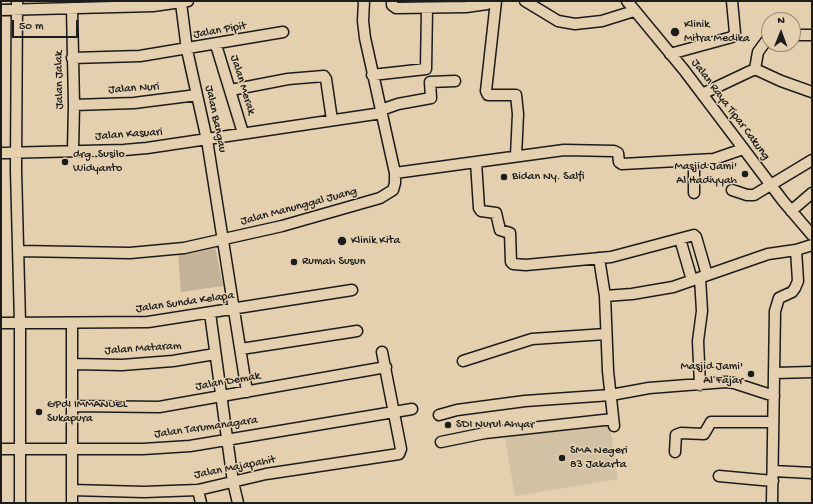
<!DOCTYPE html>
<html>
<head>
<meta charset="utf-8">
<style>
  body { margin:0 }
  #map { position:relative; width:813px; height:504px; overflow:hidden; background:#e4d0af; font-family:"Gochi Hand",sans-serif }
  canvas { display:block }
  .frame { position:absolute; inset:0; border:2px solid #1c1c1c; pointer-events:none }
  .north { position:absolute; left:761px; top:12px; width:40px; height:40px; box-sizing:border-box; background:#e4d0af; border:1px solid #948874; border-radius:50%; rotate:1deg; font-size:11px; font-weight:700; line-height:16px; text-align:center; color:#1c1c1c }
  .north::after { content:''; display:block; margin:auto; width:14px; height:18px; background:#1c1c1c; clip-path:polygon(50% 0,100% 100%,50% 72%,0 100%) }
  .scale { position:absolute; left:12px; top:20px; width:66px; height:18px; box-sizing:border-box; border:2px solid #1c1c1c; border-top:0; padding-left:5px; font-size:12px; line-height:14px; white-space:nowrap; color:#1c1c1c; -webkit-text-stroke:3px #e4d0af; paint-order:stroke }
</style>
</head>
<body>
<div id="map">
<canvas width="813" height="504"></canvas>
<div class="frame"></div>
<div class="north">N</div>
<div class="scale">50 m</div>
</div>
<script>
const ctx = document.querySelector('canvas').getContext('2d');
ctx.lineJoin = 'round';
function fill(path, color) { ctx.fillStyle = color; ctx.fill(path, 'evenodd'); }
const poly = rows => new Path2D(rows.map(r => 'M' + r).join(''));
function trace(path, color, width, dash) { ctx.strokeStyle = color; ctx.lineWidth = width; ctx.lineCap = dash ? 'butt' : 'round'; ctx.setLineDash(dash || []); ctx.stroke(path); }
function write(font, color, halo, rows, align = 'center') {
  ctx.font = font + ' "Gochi Hand",sans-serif'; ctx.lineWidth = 3; ctx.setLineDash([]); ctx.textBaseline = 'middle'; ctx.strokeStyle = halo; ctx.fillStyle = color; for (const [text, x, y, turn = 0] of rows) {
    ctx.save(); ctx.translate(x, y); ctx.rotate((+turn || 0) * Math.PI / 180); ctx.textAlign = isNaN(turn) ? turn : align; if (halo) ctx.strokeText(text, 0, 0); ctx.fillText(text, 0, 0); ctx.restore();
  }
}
const built = poly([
  [609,421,618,479,515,496,505,438]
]);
const green = poly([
  [215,247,223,286,181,292,178,253]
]);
const minor = poly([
  [17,1,16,170,20,323,20,503],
  [392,1,392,5,396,8,466,7,487,4,491,1],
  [496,1,486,91,488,95,516,95,518,114,516,156],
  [525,1,558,21,575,24,602,21,634,11],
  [627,1,684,70,783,201,812,235],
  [181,3,187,50,207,140,247,392],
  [72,8,74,105,73,150],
  [1,10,153,6,188,1],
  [793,35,812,35],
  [216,45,243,133],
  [670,54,732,37,735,33,732,1],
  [72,58,140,56,283,32],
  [755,69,781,81,812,92],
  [755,69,758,52,769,37],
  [372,75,426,69,427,8],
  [231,90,288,79,324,76,326,79,332,120],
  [702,94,755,69],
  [74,105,134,103,197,95],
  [381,110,398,104,431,98,430,82,455,81],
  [1,153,124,150,147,148,382,113],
  [476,162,479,208,481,211,496,213,500,230,510,233,511,262,513,264,526,265,611,257,694,235,696,237,707,275],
  [395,173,564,150,614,151,618,153,619,162,622,164,714,159,743,149],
  [732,190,747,195,754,195,812,160],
  [694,193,694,161],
  [791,211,812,193],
  [680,239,692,280],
  [19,251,130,253,184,248,282,226,380,198,393,190,395,183,395,173,365,38,363,21,364,1],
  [599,258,605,296],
  [700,278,702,311,698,341,700,385],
  [210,313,233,482,238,503],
  [1,323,148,322,352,290],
  [72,324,72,503],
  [241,349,357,331],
  [463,361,532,339,606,334],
  [73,364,122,365,173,361,215,354],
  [775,373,812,372],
  [72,406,159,407,386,367],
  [439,415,457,410,525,401,611,395,649,388,726,382,734,383,774,396],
  [614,426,608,371,605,296,632,294,673,287,768,254,796,250,812,245],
  [441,442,485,433,613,419],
  [1,449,143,449,190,446,412,409],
  [675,452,676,435,681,433,704,434,711,422,773,422],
  [773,471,812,473],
  [719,476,773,481],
  [72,490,144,492,198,490,266,474,399,454,401,449,382,352],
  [198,490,201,503],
  [772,503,775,311,779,298,792,292,795,288,798,281,796,250]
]);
const markers = [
  [675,32,5,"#1c1c1c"],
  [65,162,4,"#1c1c1c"],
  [745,174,4,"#1c1c1c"],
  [504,177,4,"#1c1c1c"],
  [342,241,5,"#1c1c1c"],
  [294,262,4,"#1c1c1c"],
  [751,374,4,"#1c1c1c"],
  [39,412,4,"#1c1c1c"],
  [448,425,4,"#1c1c1c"],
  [562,458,4,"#1c1c1c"]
];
const poiNames = [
  ["Klinik",684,25],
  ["Mitra Medika",684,39],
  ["drg. Susilo",73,155],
  ["Widyanto",73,169],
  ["Masjid Jami'",737,167,"right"],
  ["Al Hadiyyah",737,181,"right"],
  ["Bidan Ny. Salfi",512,177],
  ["Klinik Kita",351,241],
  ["Rumah Susun",302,262],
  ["Masjid Jami'",743,367,"right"],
  ["Al Fajar",743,381,"right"],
  ["GPdI IMMANUEL",47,405],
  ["Sukapura",47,419],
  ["SDI Nurul Ahyar",456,425],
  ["SMA Negeri",570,451],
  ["83 Jakarta",570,465]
];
const streetNames = [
  ["Jalan Pipit",220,31,-10],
  ["Jalan Jalak",60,80,-91],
  ["Jalan Merak",242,85,73],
  ["Jalan Nuri",134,89,-4],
  ["Jalan Raya Tipar Cakung",730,110,53],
  ["Jalan Bangau",215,119,78],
  ["Jalan Kasuari",129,135,-4],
  ["Jalan Manunggal Juang",299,207,-15],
  ["Jalan Sunda Kelapa",185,303,-8],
  ["Jalan Mataram",143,349,-4],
  ["Jalan Demak",228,382,-10],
  ["Jalan Tarumanagara",206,428,-8],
  ["Jalan Majapahit",235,468,-11]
];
fill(built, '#d3c1a3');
fill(green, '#c3b297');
trace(minor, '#1c1c1c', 13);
trace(minor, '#e4d0af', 10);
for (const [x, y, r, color] of markers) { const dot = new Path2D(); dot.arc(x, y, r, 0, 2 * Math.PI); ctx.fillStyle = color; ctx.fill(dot); trace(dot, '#e4d0af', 1.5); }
write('12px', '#1c1c1c', '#e4d0af', poiNames, 'left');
write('12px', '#1c1c1c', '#e4d0af', streetNames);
</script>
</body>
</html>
